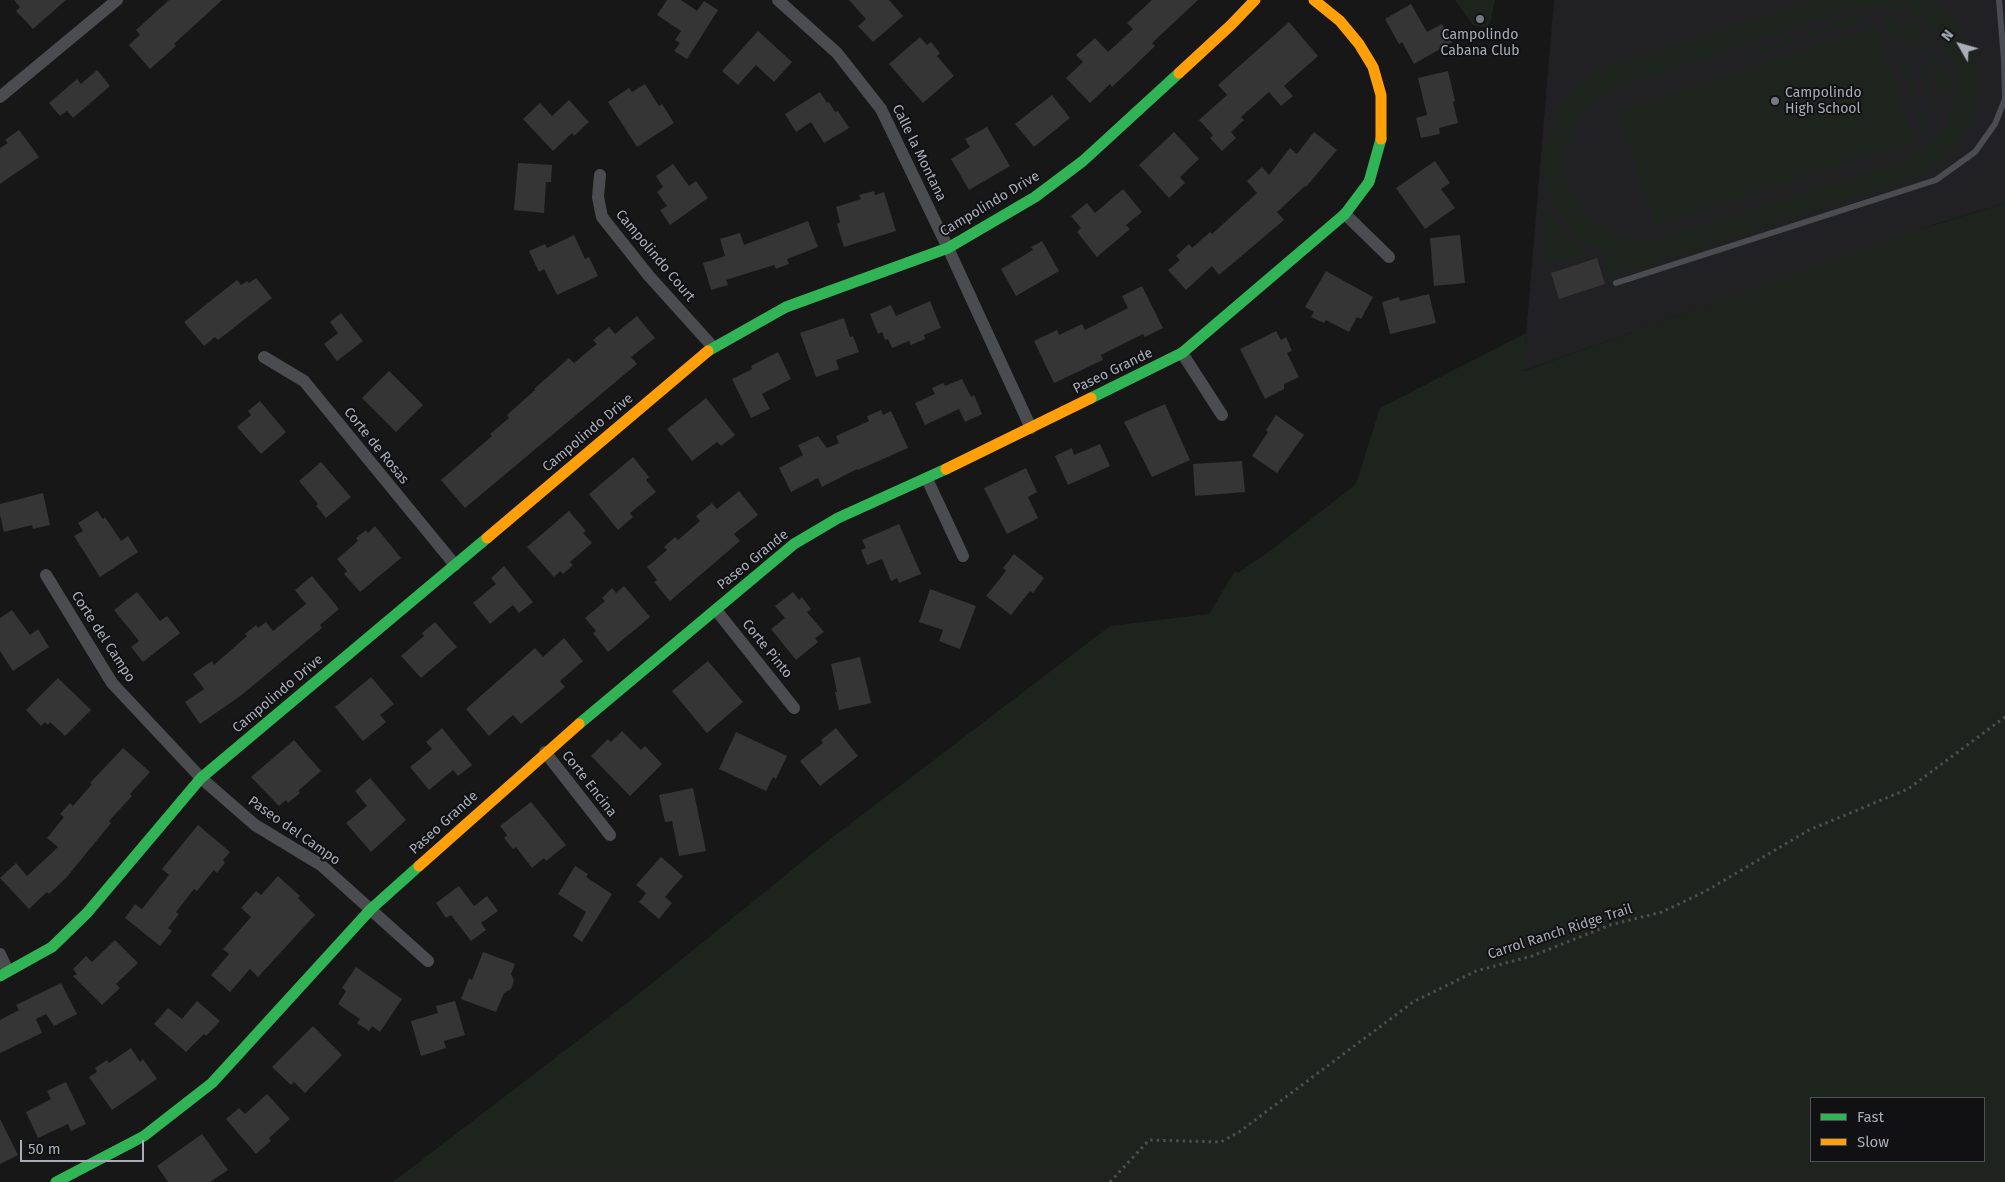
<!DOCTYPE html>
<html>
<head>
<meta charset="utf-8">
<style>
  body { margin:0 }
  #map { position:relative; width:2005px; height:1182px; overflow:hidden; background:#171717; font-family:"Fira Sans",sans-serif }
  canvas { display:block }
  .legend { position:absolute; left:1810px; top:1097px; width:175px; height:65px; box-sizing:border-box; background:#111113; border:1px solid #4d4f55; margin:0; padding:6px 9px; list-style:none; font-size:15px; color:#a8adb8 }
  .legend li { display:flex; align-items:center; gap:10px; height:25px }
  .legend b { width:25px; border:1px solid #4d4f55 }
  .north { position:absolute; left:1935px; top:20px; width:50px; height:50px; -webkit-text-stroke:4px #111113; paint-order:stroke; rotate:308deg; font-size:14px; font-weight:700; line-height:20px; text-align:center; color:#a8adb8 }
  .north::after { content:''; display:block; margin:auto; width:18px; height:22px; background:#a8adb8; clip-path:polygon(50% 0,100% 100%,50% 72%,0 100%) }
  .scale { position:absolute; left:20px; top:1140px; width:124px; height:22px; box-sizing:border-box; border:2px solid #a8adb8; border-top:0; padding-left:6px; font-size:15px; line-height:18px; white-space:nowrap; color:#a8adb8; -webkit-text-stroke:4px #111113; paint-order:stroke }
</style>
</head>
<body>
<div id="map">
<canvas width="2005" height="1182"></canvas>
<ul class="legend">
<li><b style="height:6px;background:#30b455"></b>Fast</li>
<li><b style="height:6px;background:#ff9f0a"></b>Slow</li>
</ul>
<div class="north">N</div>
<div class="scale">50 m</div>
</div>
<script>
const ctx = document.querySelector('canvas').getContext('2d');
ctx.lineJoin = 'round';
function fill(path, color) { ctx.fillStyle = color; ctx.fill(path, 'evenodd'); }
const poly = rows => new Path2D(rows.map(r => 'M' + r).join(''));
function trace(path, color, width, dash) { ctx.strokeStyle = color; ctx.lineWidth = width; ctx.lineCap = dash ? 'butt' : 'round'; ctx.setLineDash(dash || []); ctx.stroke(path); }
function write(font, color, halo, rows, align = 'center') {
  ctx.font = font + ' "Fira Sans",sans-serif'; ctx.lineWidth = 4; ctx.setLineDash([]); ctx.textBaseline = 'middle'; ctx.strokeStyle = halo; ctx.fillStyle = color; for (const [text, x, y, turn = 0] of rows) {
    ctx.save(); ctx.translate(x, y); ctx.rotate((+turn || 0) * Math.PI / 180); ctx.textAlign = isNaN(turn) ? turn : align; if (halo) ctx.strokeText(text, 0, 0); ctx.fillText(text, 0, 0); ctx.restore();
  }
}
const built = poly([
  [1554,0,2005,0,2005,203,1933,225,1523,371]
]);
const green = poly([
  [1455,0,1495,0,1490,24,1485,28,1473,25],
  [1814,0,1930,0,1944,10,1956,23,1966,38,1972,54,1976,71,1977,89,1975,106,1970,123,1962,138,1951,152,1938,164,1924,174,1908,181,1608,278,1602,258,1609,255,1585,243,1573,232,1554,207,1549,193,1545,177,1545,146,1549,130,1563,102,1585,80,1613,65],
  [1879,6,1906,11,1919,18,1939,36,1952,61,1955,74,1954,102,1944,127,1925,148,1901,161,1657,240,1632,240,1619,237,1597,226,1580,208,1569,186,1565,161,1566,149,1574,125,1588,105,1598,97,1620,86,1852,10],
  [1892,14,1898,35,1895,36,1927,131,1924,132,1892,37,1890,38,1883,17],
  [1859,15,1861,23,1841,29,1840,27,1745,58,1744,55,1839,24,1839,21],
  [1915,21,1922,40,1915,43,1942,125,1939,126,1912,44,1906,46,1899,27],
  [1926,25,1941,73,1948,71,1954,91,1939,96,1932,76,1938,74,1923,27],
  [1876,27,1914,142,1655,226,1618,111],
  [2005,203,2005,1182,393,1182,640,993,829,840,1110,626,1209,614,1235,571,1238,573,1274,548,1356,484,1380,408,1526,333,1524,371,1902,235],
  [1984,1098,1984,1161,1811,1161,1811,1098],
  [1548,210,1551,216,1586,252,1568,261,1547,263,1545,219,1542,213]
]);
const building = poly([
  [14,0,66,0,33,29,16,11,20,7],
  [169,0,222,0,174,44,176,46,150,69,129,45,140,35,136,30],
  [667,0,681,0,697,11,704,1,718,10,687,59,674,51,680,43,675,40,681,31,657,15],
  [849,0,889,0,903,16,873,42,858,26,866,19],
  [1152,0,1198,0,1152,43,1155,46,1128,72,1112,87,1110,84,1090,103,1066,78,1083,62,1076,55,1095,38,1108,52,1133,29,1127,23],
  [1411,4,1427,32,1442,24,1452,42,1414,64,1402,42,1399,44,1385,19],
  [1289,22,1318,56,1284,86,1293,96,1281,106,1269,92,1241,117,1244,120,1231,132,1236,138,1222,151,1210,138,1213,135,1199,120,1227,95,1218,85],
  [758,31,792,62,774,82,756,65,738,85,722,71],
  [920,37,927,45,931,42,940,53,937,56,954,76,923,103,889,64],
  [97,70,110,86,73,118,67,111,60,116,49,103,77,79,81,84],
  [1448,71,1455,101,1453,102,1458,123,1439,128,1440,134,1421,138,1416,118,1427,115,1418,78],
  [645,84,659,106,662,104,674,123,637,147,608,102,629,88,632,92],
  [820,92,827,103,829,102,835,112,838,111,849,128,824,143,811,122,796,132,785,114],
  [1052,95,1070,118,1034,147,1015,124],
  [569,100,589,122,574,136,572,133,553,151,523,119,540,103,552,116],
  [987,127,1010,166,969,190,951,159,970,147,965,139],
  [19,130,39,157,0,184,0,148,8,143,5,140],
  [1174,132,1199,159,1180,177,1185,183,1169,198,1139,165],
  [1314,132,1337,150,1306,187,1305,186,1277,212,1284,220,1219,275,1212,266,1186,290,1168,270,1180,260,1176,256,1189,244,1192,248,1210,232,1212,234,1257,193,1247,181,1262,167,1269,175,1290,148,1297,154],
  [1435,161,1450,183,1441,189,1455,208,1425,229,1396,188],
  [518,163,552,165,551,182,546,182,544,213,514,210],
  [673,164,689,186,696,181,708,198,670,225,660,210,667,206,657,192,663,187,656,176],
  [1123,189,1142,212,1126,225,1130,229,1097,257,1077,232,1081,228,1071,216,1087,203,1095,213],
  [874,191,875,195,884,192,896,231,844,247,837,224,840,222,836,207,861,199,859,195],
  [808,221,818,247,787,259,789,264,776,269,774,265,726,280,728,285,711,290,703,263,725,256,720,239,740,233,744,245],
  [574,235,585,259,589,257,598,276,557,295,544,269,539,272,529,251,545,244,547,248],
  [1460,235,1465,283,1434,286,1430,238],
  [1042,241,1059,271,1016,296,1001,269,1033,250,1031,247],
  [1597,258,1605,284,1559,299,1551,273],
  [1326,271,1373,297,1361,319,1357,317,1349,332,1326,320,1324,323,1311,317,1314,312,1305,307],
  [256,278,272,298,218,340,215,337,204,346,184,322,237,280,241,285,247,281,249,283],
  [1142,286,1163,328,1145,337,1143,334,1101,355,1103,360,1054,383,1034,341,1057,330,1059,335,1082,324,1085,330,1128,308,1122,296],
  [1429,294,1436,323,1390,334,1382,302,1399,297,1400,301],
  [930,301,941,328,924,335,925,339,911,345,909,341,892,348,888,339,885,340,882,332,878,334,870,314,891,305,896,316],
  [341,313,363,341,337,361,324,344,338,333,330,322],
  [637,316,655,338,631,357,637,364,465,508,441,480,492,436,490,434,509,418,507,415,535,390,534,389,569,358,574,363,597,344,593,340,609,327,615,334],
  [844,318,850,337,853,336,859,352,836,360,839,369,816,377,800,333],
  [1276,331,1281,340,1286,337,1292,351,1287,353,1299,377,1284,384,1284,389,1265,399,1240,349],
  [778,352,791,379,762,394,770,409,751,418,732,379,752,369,751,366],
  [389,371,423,405,396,432,362,398],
  [962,379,971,397,974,395,982,414,965,422,959,409,925,425,915,403,935,394,932,388,943,383,945,386],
  [706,398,735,435,721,446,717,442,692,461,667,429],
  [260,401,286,432,261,454,237,427,251,415,248,411],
  [1165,404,1190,460,1152,477,1124,422],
  [881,410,883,415,891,411,908,448,858,470,857,469,822,487,818,478,791,492,779,468,803,455,798,445,818,436,827,448,839,443,836,436,869,421,867,416],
  [1276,415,1304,435,1277,473,1252,456,1268,432,1266,430],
  [1100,444,1110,466,1068,485,1055,456,1072,448,1074,455],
  [633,457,649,477,646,480,656,492,630,513,633,517,618,530,589,494],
  [1242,461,1245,492,1195,496,1193,464],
  [321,462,351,497,326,518,316,506,318,504,299,481],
  [1026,468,1037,492,1028,497,1038,518,1007,534,984,488],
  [739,491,758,515,734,534,740,541,670,601,654,582,657,580,647,567,667,550,664,547,675,537,678,540,700,521,696,516,712,503,717,509],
  [43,493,50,525,33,529,32,525,4,532,0,515,0,504],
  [97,511,103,519,105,517,121,541,128,536,138,552,100,577,74,536,83,531,78,523],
  [569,511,586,531,583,533,592,543,570,562,573,565,563,574,560,571,554,577,527,547],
  [899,524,921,574,899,583,897,578,891,581,882,559,867,565,861,550,866,548,862,540],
  [375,526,401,558,360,592,344,574,347,571,337,559,358,541,356,538,366,530,368,533],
  [1014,554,1044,578,1033,593,1030,591,1011,615,986,596,1006,571,1003,568],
  [504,566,533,602,519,613,513,605,490,624,473,603,496,584,491,578],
  [312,576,339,609,320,625,322,628,243,694,200,724,185,702,204,689,193,674,212,661,214,665,247,636,245,634,256,625,258,628,266,622,273,631,306,604,295,590],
  [624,586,650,617,608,652,593,633,596,631,585,618,605,601,602,598,612,588,616,593],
  [930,589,976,606,960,649,939,641,943,630,919,622],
  [137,592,160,621,167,616,180,633,143,662,131,647,139,641,114,610],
  [793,592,799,600,802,597,811,609,807,612,824,632,815,638,818,642,796,660,771,629,785,618,775,606],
  [12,610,30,635,38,629,49,647,13,671,0,651,0,618],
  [435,622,457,647,421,678,401,656,424,636,422,633],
  [564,638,583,661,560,681,565,687,521,724,513,715,489,736,466,709,535,648,543,657],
  [860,657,871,703,839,710,835,692,837,692,831,664],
  [708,661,743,702,707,733,672,691],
  [371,677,394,704,380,715,386,722,363,741,335,707],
  [58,678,91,710,65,736,50,722,48,725,45,722,41,726,26,710],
  [442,728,472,765,458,776,453,770,429,790,410,767,432,749,426,742],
  [836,728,858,756,820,786,800,761,823,743,821,740],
  [622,731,641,750,645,746,662,764,630,796,591,756,608,739,611,742],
  [736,732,787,756,776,779,773,777,766,791,719,769],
  [294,740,321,771,298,791,300,793,288,803,286,800,279,806,251,777],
  [123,748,150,772,130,794,132,796,109,821,111,823,66,878,49,894,47,892,29,909,0,878,16,863,27,876,58,847,47,838,64,817,60,814,70,803,73,806,92,784,90,783],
  [370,778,406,820,371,852,346,823,367,806,355,791],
  [693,788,706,851,679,856,672,821,665,822,659,795],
  [531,802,566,845,546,861,544,858,532,868,516,847,513,849,504,838,507,835,500,826],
  [198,825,230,852,223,860,225,863,217,873,214,870,197,891,194,889,176,912,179,914,168,928,172,931,160,946,125,918,135,904,142,909,169,875,162,869],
  [661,857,683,876,665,897,672,903,659,919,639,902,646,893,636,885],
  [575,866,588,874,586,877,612,894,582,942,573,936,586,912,558,894],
  [278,876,300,896,298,898,315,915,258,977,250,969,230,992,211,975,229,954,223,949,251,917,241,908,256,891,261,895],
  [459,886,474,906,487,896,498,911,481,923,486,930,471,941,451,915,446,918,436,903],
  [115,940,138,963,116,984,120,988,102,1005,73,976,77,974,73,969,86,956,92,962],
  [483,952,515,964,511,974,514,980,511,989,504,993,496,1012,461,999,469,978,472,980],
  [356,967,402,999,380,1032,372,1026,369,1031,357,1023,360,1019,338,1004,346,991,342,988],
  [61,983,77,1014,54,1026,46,1014,36,1019,42,1033,0,1053,0,1020,19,1010,16,1005],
  [197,1001,220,1021,206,1036,204,1034,186,1052,154,1024,168,1008,182,1019],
  [455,1001,465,1035,444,1041,446,1048,421,1056,411,1021,438,1013,436,1006],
  [313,1026,342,1055,305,1093,294,1082,291,1085,272,1067],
  [131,1048,140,1062,143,1059,157,1079,112,1110,89,1077,97,1072,95,1068,107,1060,109,1063],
  [66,1082,86,1124,71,1131,68,1124,38,1138,26,1112,51,1099,47,1091],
  [267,1094,290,1119,269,1138,271,1141,256,1154,226,1119,239,1108,245,1114],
  [0,1119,18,1155,0,1164],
  [202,1134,228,1170,210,1182,168,1182,157,1166]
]);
const path = poly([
  [1110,1182,1149,1140,1221,1142,1239,1132,1413,1002,1476,971,1532,956,1610,925,1662,912,1706,891,1809,830,1908,789,2005,717]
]);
const lane = poly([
  [1616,283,1936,180,1975,152,1995,124,2005,99,2004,60,1999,0]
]);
const street = poly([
  [778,0,837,53,881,109,948,248,1031,428],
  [0,97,117,0],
  [600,175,598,197,602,217,649,276,713,347],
  [1345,214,1389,257],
  [1182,353,1222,415],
  [264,357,304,381,455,565],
  [927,479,963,556],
  [46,575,112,683,201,778,255,825,321,865,428,961],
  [716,610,794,708],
  [545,752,610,835],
  [0,954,8,971]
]);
const fast = poly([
  [708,351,786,307,948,248,1035,197,1083,161,1179,73],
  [1091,398,1182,353,1345,214,1369,182,1381,139],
  [579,724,794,544,838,518,946,469],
  [0,976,52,947,87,913,201,778,487,538],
  [56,1182,144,1136,212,1083,371,909,419,866]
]);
const slow = poly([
  [1314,0,1340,21,1359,44,1373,67,1381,95,1381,139],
  [1179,73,1231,25,1255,0],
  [946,469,1091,398],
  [487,538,708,351],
  [419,866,579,724]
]);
const markers = [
  [1480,19,5,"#757880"],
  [1775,101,5,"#757880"]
];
const poiNames = [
  ["Campolindo",1480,35],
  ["Cabana Club",1480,51],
  ["Campolindo",1785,93,"left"],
  ["High School",1785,109,"left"]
];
const streetNames = [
  ["Calle la Montana",919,153,64],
  ["Campolindo Drive",990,204,-31],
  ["Campolindo Court",655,256,50],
  ["Paseo Grande",1113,371,-26],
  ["Campolindo Drive",588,433,-40],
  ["Corte de Rosas",376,446,51],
  ["Paseo Grande",753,560,-39],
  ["Corte del Campo",103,637,57],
  ["Corte Pinto",767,649,51],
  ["Campolindo Drive",278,694,-40],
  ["Corte Encina",589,784,52],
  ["Paseo Grande",444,823,-42],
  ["Paseo del Campo",294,831,35],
  ["Carrol Ranch Ridge Trail",1560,932,-18]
];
fill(built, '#212123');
fill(green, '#1d241e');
fill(building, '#353536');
trace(path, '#4d4e52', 3, [2.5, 4]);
trace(lane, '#4b4c50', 6);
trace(street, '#4b4c50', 12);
trace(fast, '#30b455', 11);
trace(slow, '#ff9f0a', 11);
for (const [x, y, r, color] of markers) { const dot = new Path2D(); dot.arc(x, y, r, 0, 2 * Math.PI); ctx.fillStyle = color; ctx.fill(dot); trace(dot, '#111113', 2); }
write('14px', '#a8adb8', '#111113', poiNames);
write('14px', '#a8adb8', '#111113', streetNames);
</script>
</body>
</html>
